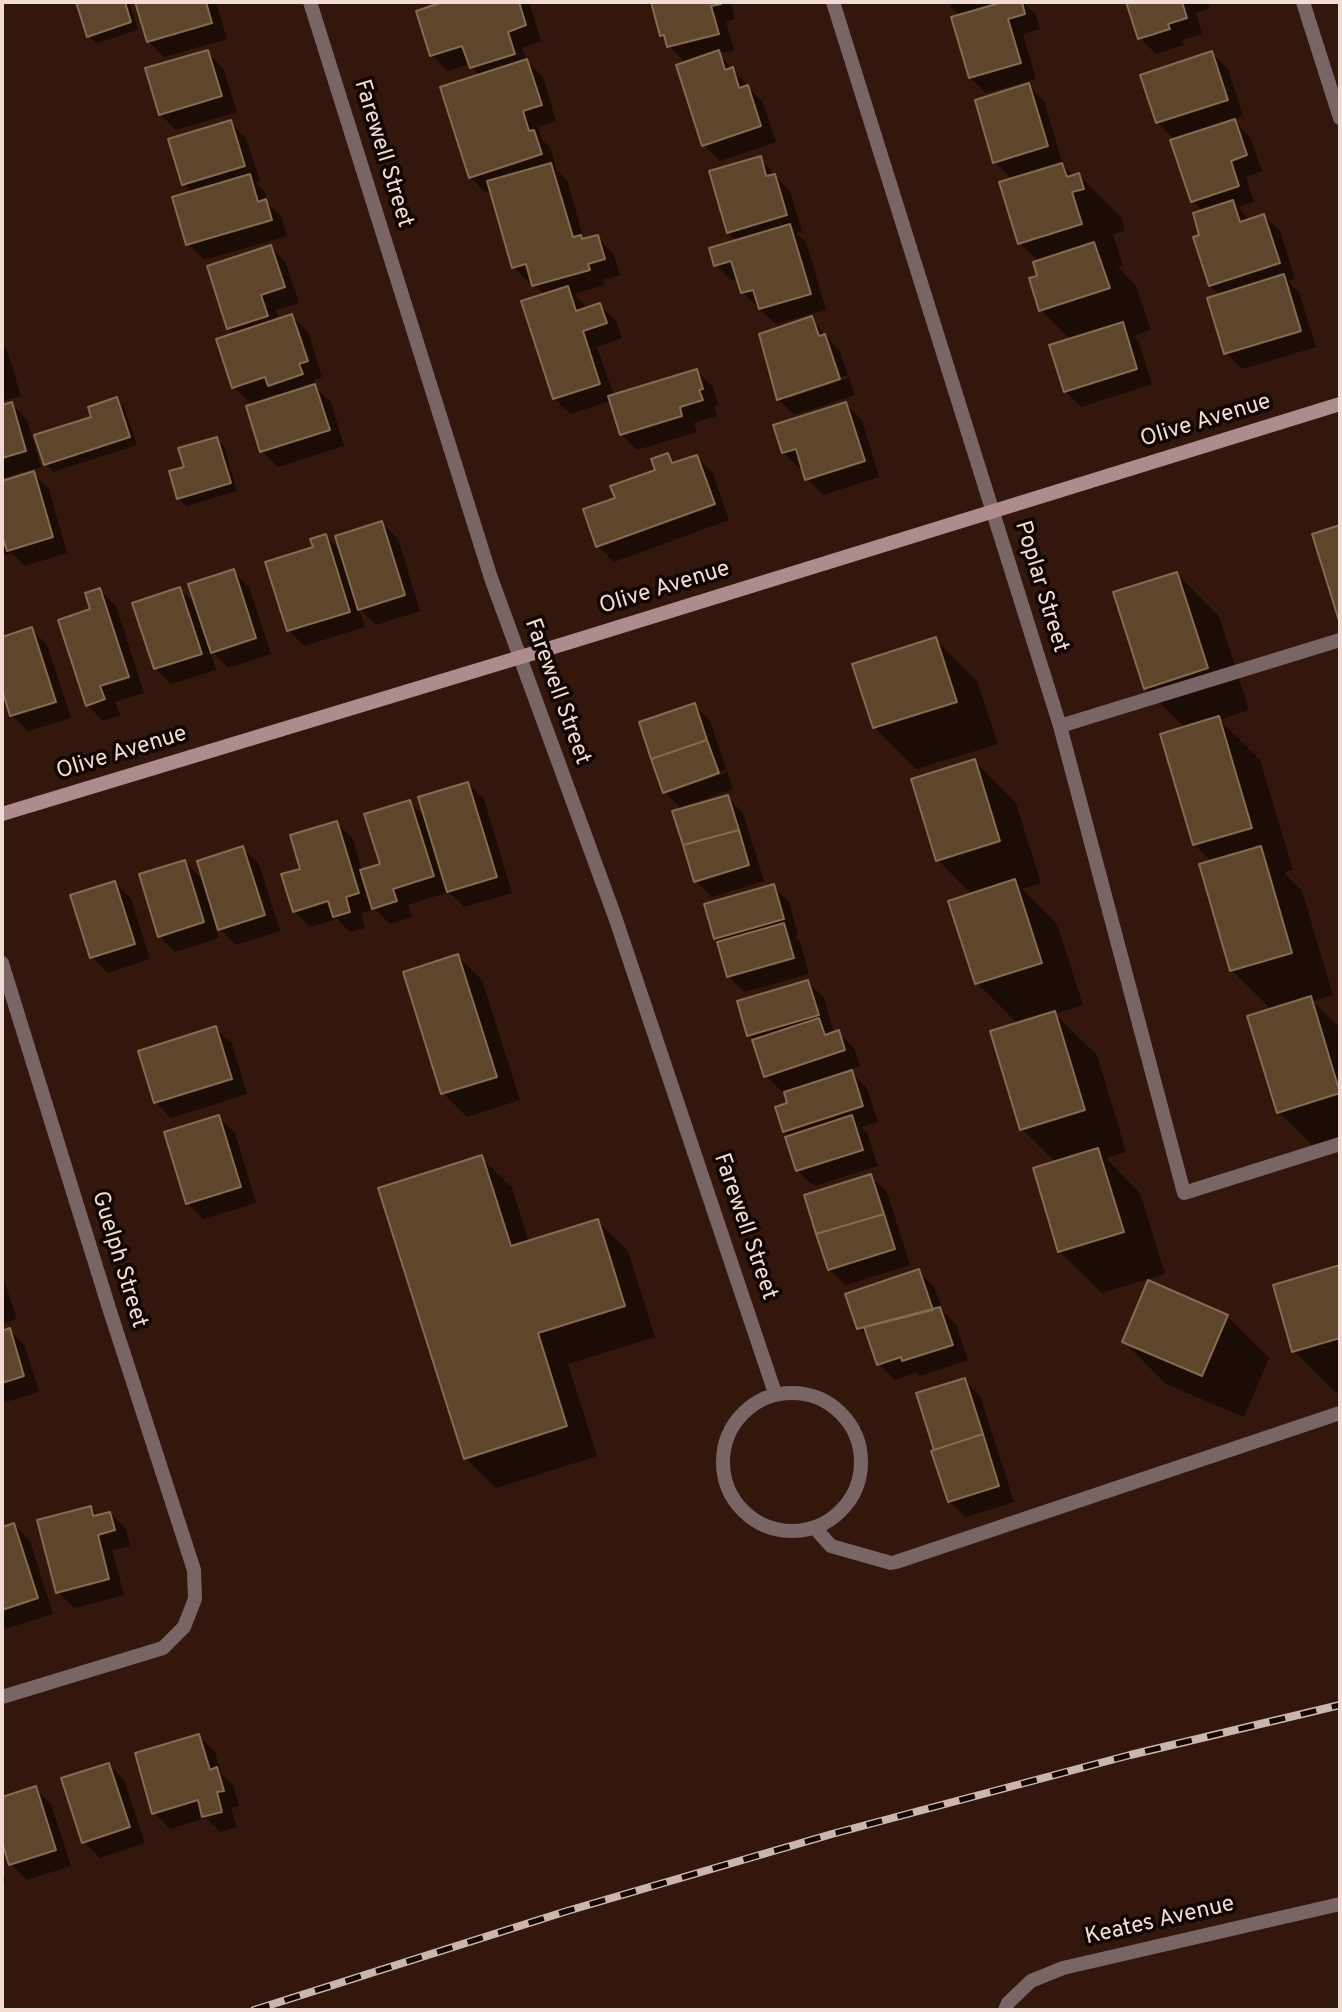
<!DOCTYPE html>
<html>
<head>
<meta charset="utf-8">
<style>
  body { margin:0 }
  #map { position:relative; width:1342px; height:2012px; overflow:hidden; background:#33170c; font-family:Overpass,sans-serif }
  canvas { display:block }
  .frame { position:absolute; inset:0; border:4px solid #f1dcd5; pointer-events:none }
</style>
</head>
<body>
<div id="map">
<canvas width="1342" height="2012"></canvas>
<div class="frame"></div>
</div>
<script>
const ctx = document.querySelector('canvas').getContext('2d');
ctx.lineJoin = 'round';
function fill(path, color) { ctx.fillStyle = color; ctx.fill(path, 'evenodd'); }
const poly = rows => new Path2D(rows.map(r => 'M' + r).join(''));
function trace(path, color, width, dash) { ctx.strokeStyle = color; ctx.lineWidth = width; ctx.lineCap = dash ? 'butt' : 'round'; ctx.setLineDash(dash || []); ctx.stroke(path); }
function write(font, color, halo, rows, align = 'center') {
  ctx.font = font + ' Overpass,sans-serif'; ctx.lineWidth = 7; ctx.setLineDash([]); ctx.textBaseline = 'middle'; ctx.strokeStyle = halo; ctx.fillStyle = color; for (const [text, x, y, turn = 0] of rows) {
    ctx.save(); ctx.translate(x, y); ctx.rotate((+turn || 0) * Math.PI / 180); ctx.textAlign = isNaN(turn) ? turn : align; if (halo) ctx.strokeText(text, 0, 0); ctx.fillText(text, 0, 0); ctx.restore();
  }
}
const shadow = poly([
  [78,2,129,2,138,30,96,43,89,36],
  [137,2,216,2,227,39,164,57,148,41],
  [449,2,529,2,541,41,522,48,527,61,543,77,556,121,538,127,542,140,550,147,557,171,567,180,584,240,597,237,613,253,620,275,603,280,605,285,574,294,584,304,585,309,600,305,616,321,622,338,597,347,614,396,697,371,713,387,718,404,714,406,717,416,694,423,697,432,637,450,621,434,611,401,570,414,554,398,545,296,533,282,529,283,514,267,492,191,486,193,470,177,480,76,470,64,447,71,432,55,418,12],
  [646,2,731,2,735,19,726,22,734,50,719,54,763,103,776,142,720,161,704,145,686,63,669,46,662,35,655,12],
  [949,2,1023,2,1036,15,1040,29,1023,34,1036,79,986,93,970,78,960,16,951,7],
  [1128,2,1208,2,1210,8,1196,13,1202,34,1182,40,1184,45,1156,54,1140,38],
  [207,52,223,68,237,112,176,130,160,114],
  [1212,53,1228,69,1243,116,1233,119,1250,137,1262,171,1246,177,1254,202,1238,207,1249,220,1264,216,1280,231,1295,279,1288,281,1299,292,1316,347,1242,369,1226,353,1220,295,1210,286,1201,236,1203,211,1193,201,1175,140,1157,122],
  [1028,85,1044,101,1062,162,1060,162,1074,177,1079,175,1121,217,1125,231,1113,234,1123,266,1118,267,1136,286,1151,330,1134,336,1138,340,1152,384,1081,407,1065,391,1071,340,1041,310,1039,262,1020,243,1013,180,995,162],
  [230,122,246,138,260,181,256,183,265,192,269,205,282,217,287,236,204,260,188,244,193,193,184,184],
  [760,158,790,192,802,231,796,233,806,242,826,310,776,324,742,292,738,279,732,281,716,265,738,242,728,232],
  [271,247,286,263,299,303,276,310,279,320,292,316,308,332,322,377,314,380,317,389,331,402,344,446,278,467,262,451,281,397,278,394,250,403,234,387,235,334,229,328,209,267],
  [811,318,840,352,855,395,795,415,779,400,761,336],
  [848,375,849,378,787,399,787,395],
  [2,344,7,350,21,396,2,401],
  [117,399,124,407,137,445,53,472,46,464,94,418],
  [12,404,27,420,41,467,2,478,2,407],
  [846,404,862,420,879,477,823,495,807,479,803,467,799,468,783,452],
  [217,439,224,446,237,491,186,506,179,499,171,473,186,468],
  [668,455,677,464,697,457,713,473,729,520,614,562,598,546,617,499,657,471],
  [33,473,49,489,67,553,25,566,12,553,2,556,2,483],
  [382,523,398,539,420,611,376,625,359,608,365,627,304,646,288,630,315,549,326,536,343,553],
  [233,571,249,587,271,654,228,668,210,649,216,670,171,684,156,669,135,604,180,589,198,607],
  [1177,574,1219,616,1249,710,1220,720,1260,760,1293,870,1284,872,1302,891,1333,995,1313,1001,1340,1028,1340,1148,1321,1154,1279,1112,1272,1010,1231,970,1212,862,1194,844,1185,728,1145,688],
  [100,590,116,606,144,693,115,702,120,715,103,721,87,705,92,610],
  [31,629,47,645,71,718,28,731,12,715,2,683,2,639],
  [935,639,977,681,998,744,916,769,874,727],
  [694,705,710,721,733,789,685,806,686,809,727,797,743,813,764,881,712,897,696,881,683,810,664,792],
  [726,769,728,772,671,792,671,788],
  [974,761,1016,803,1041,883,1022,889,1057,924,1083,1005,1055,1014,1097,1055,1126,1152,1106,1158,1140,1193,1165,1274,1102,1293,1059,1251,1056,1163,1022,1129,1018,1024,977,983,972,895,938,860],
  [468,784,484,799,512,893,464,907,449,892,408,905,412,917,390,924,375,909,361,913,365,928,350,932,337,919,310,927,294,911,303,870,337,823,353,839,362,871,382,865,409,802,426,819],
  [243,848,259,864,280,931,236,945,220,929,213,906,210,907,219,938,175,952,159,936,185,862,205,882],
  [115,883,131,899,150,959,108,973,92,957],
  [773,886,789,902,798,935,795,936,800,941,809,974,744,992,728,976,719,942,715,938],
  [458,956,482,980,520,1100,467,1117,443,1093],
  [808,982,824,998,834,1033,838,1032,854,1048,860,1066,849,1070,867,1088,878,1122,862,1127,867,1133,878,1166,814,1186,798,1171,787,1138,791,1137,785,1131,789,1104,785,1091,782,1092,766,1076,754,1040,749,1035],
  [216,1028,232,1044,247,1094,171,1118,155,1102],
  [219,1117,235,1133,256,1203,203,1219,187,1203],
  [481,1157,512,1188,529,1242,597,1221,628,1251,655,1337,568,1364,597,1456,496,1488,465,1458],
  [871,1176,887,1192,910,1265,845,1285,829,1269],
  [1340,1267,1340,1392,1336,1393,1294,1351,1275,1286],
  [918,1271,934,1287,943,1311,956,1325,968,1360,920,1376,916,1373,895,1380,879,1364,871,1340,859,1328],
  [2,1274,17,1319,2,1324],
  [1227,1316,1269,1358,1244,1417,1166,1384,1124,1342],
  [9,1330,25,1346,39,1392,2,1403,2,1333],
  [964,1380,980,1396,1014,1502,965,1517,949,1501,918,1394],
  [90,1508,99,1516,110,1513,126,1529,130,1546,112,1550,124,1595,74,1608,58,1592],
  [14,1525,30,1541,53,1614,5,1629,2,1626,2,1529],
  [199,1736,215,1752,221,1774,233,1785,239,1806,231,1808,237,1827,220,1832,206,1818,170,1829,154,1813],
  [108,1764,124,1780,145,1843,100,1858,84,1842],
  [35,1788,51,1804,71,1866,27,1880,11,1864,2,1836,2,1799],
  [2,1868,6,1882,2,1883]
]);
const building = poly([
  [76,2,125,2,131,22,87,37,76,2],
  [135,2,206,2,212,23,147,42,135,2],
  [443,2,519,2,526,25,508,32,515,54,470,68,462,46,430,56,416,11,443,2],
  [651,2,720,2,721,4,711,6,719,34,667,47,664,35,660,36,651,2],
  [1003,2,1022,2,1025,14,1008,19,1021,63,969,78,951,17,1003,2],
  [1126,2,1182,2,1187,18,1168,24,1170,29,1138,39,1126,2],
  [208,50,222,96,159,115,145,68,208,50],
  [719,50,725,70,733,67,739,88,748,85,761,126,702,146,676,65,719,50],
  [1212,51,1228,100,1156,123,1140,75,1212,51],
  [527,59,542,105,523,111,529,131,534,130,542,154,469,178,440,87,527,59],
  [1029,83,1048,146,993,163,975,100,1029,83],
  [1235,119,1247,155,1231,161,1239,186,1191,202,1170,140,1235,119],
  [231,120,245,166,182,185,168,139,231,120],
  [761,156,766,176,775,174,787,215,727,233,709,171,761,156],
  [551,163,573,237,581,235,582,239,598,235,605,259,588,264,590,270,532,286,526,264,512,268,487,181,551,163],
  [1062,163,1067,177,1079,173,1084,189,1072,192,1082,224,1018,244,999,182,1062,163],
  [250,174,258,202,266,199,272,220,186,245,172,197,250,174],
  [1233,200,1240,222,1264,214,1280,263,1209,286,1193,237,1199,235,1193,213,1233,200],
  [790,224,811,294,759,309,753,290,741,293,731,261,714,266,709,248,790,224],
  [1094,242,1110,288,1039,311,1029,278,1037,276,1033,262,1094,242],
  [271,245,285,287,261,295,268,316,227,329,207,266,271,245],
  [1284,274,1301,331,1224,354,1207,298,1284,274],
  [568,286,576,311,600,303,607,323,583,331,600,384,553,399,521,301,568,286],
  [292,314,308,361,299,364,303,374,268,386,265,377,232,388,216,339,292,314],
  [812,316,819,336,825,334,840,379,777,400,759,334,812,316],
  [1123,322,1137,369,1064,392,1049,345,1123,322],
  [697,369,703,389,699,390,703,400,680,407,682,416,620,435,608,396,697,369],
  [315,384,330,430,260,452,246,406,315,384],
  [117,397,130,437,44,465,34,435,91,417,88,407,117,397],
  [12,402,26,451,2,458,2,405,12,402],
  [846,402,865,461,805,480,796,449,782,453,773,425,846,402],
  [217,437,231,483,177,499,169,471,184,467,178,448,217,437],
  [668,453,672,463,697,455,715,504,596,547,583,509,615,498,610,486,655,470,651,459,668,453],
  [34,471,53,537,7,551,2,536,2,481,34,471],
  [382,521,405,595,358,610,335,536,382,521],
  [1340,525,1340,624,1312,534,1340,525],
  [326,534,350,612,287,631,265,562,313,547,310,539,326,534],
  [234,569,256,638,211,653,188,584,234,569],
  [1177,572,1208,668,1144,689,1113,592,1177,572],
  [180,587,202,654,154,669,132,603,180,587],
  [100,588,129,677,100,686,105,699,86,706,58,620,90,609,85,593,100,588],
  [32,627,56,702,10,716,2,689,2,637,32,627],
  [936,637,957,702,873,728,852,664,936,637],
  [695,703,707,740,651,759,639,722,695,703],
  [1219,716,1252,828,1193,845,1160,734,1219,716],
  [707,740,719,773,663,793,651,759,707,740],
  [975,759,1000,841,936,861,911,779,975,759],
  [468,782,497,877,447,892,418,797,468,782],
  [728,795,739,830,683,845,672,811,728,795],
  [410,800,434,876,393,889,397,901,372,909,360,870,380,864,364,814,410,800],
  [337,821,359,893,346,897,350,912,333,917,328,901,293,912,281,874,300,869,290,835,337,821],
  [739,830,749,865,694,882,683,845,739,830],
  [243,846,265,915,218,930,197,861,243,846],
  [1261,846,1292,953,1230,971,1199,864,1261,846],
  [185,860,204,922,158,937,139,874,185,860],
  [1015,879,1042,963,975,984,948,901,1015,879],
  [115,881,135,944,90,958,70,895,115,881],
  [774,884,784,919,714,939,704,904,774,884],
  [784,923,794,958,727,977,717,942,784,923],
  [458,954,497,1077,441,1094,403,972,458,954],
  [808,980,819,1015,747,1036,737,1001,808,980],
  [1311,996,1340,1093,1277,1113,1247,1016,1311,996],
  [1055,1011,1085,1110,1020,1130,990,1031,1055,1011],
  [819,1018,825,1035,839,1030,845,1050,764,1077,752,1040,819,1018],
  [216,1026,232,1079,154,1103,138,1051,216,1026],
  [852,1070,863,1106,783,1132,775,1107,787,1103,784,1092,852,1070],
  [219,1115,241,1187,186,1204,164,1132,219,1115],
  [852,1115,863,1150,796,1171,785,1137,852,1115],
  [1098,1148,1124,1232,1058,1252,1033,1168,1098,1148],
  [482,1155,511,1246,598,1219,625,1306,538,1333,567,1426,464,1459,378,1188,482,1155],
  [871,1174,884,1214,816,1234,804,1195,871,1174],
  [884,1214,895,1249,828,1270,816,1234,884,1214],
  [1340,1265,1340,1338,1292,1352,1273,1285,1340,1265],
  [919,1269,933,1310,857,1329,845,1294,919,1269],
  [1148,1280,1228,1315,1202,1376,1122,1342,1148,1280],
  [940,1307,953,1345,902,1361,901,1357,877,1365,864,1327,940,1307],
  [10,1328,24,1376,2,1383,2,1331,10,1328],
  [965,1378,983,1434,934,1450,916,1393,965,1378],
  [983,1434,999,1486,948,1502,931,1451,983,1434],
  [91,1506,93,1516,110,1512,115,1530,98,1535,109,1579,56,1593,37,1520,91,1506],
  [14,1523,38,1598,2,1610,2,1527,14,1523],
  [199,1734,210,1770,217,1767,224,1791,217,1792,222,1812,202,1817,198,1800,152,1814,135,1753,199,1734],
  [109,1763,130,1827,82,1843,61,1778,109,1763],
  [36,1786,56,1850,9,1865,2,1842,2,1797,36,1786]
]);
const service = poly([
  [1060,726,1340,640],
  [815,1528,831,1546,891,1563,896,1562,1340,1413]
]);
const minor = poly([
  [310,2,491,578,615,917,775,1393],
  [833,2,1060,726,1184,1193,1340,1144],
  [1303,2,1340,118],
  [2,963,109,1308,194,1570,195,1599,184,1627,163,1648,2,1697],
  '723 1462a69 69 0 1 1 138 0a69 69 0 1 1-138 0Z',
  [1005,2010,1008,2003,1031,1981,1063,1968,1340,1904]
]);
const secondary = poly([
  [2,814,567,643,1340,404]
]);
const rail = poly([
  [254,2010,567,1911,832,1834,1130,1755,1340,1705]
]);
const streetNames = [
  ["Farewell Street",382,154,73],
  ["Olive Avenue",1206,422,-17],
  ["Poplar Street",1040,587,73],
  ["Olive Avenue",665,589,-17],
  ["Farewell Street",556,692,70],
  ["Olive Avenue",122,754,-17],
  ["Farewell Street",744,1227,71],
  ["Guelph Street",118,1260,73],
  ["Keates Avenue",1160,1922,-13]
];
fill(shadow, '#0007');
fill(building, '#5e462d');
trace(building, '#846b51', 2);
trace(service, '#7a6566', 14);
trace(minor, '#7a6566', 14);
trace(secondary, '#ae8c8e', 14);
trace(rail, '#cbb5ad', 8);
trace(rail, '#120603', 5, [16]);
write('23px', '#f1dcd5', '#120603', streetNames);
</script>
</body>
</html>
